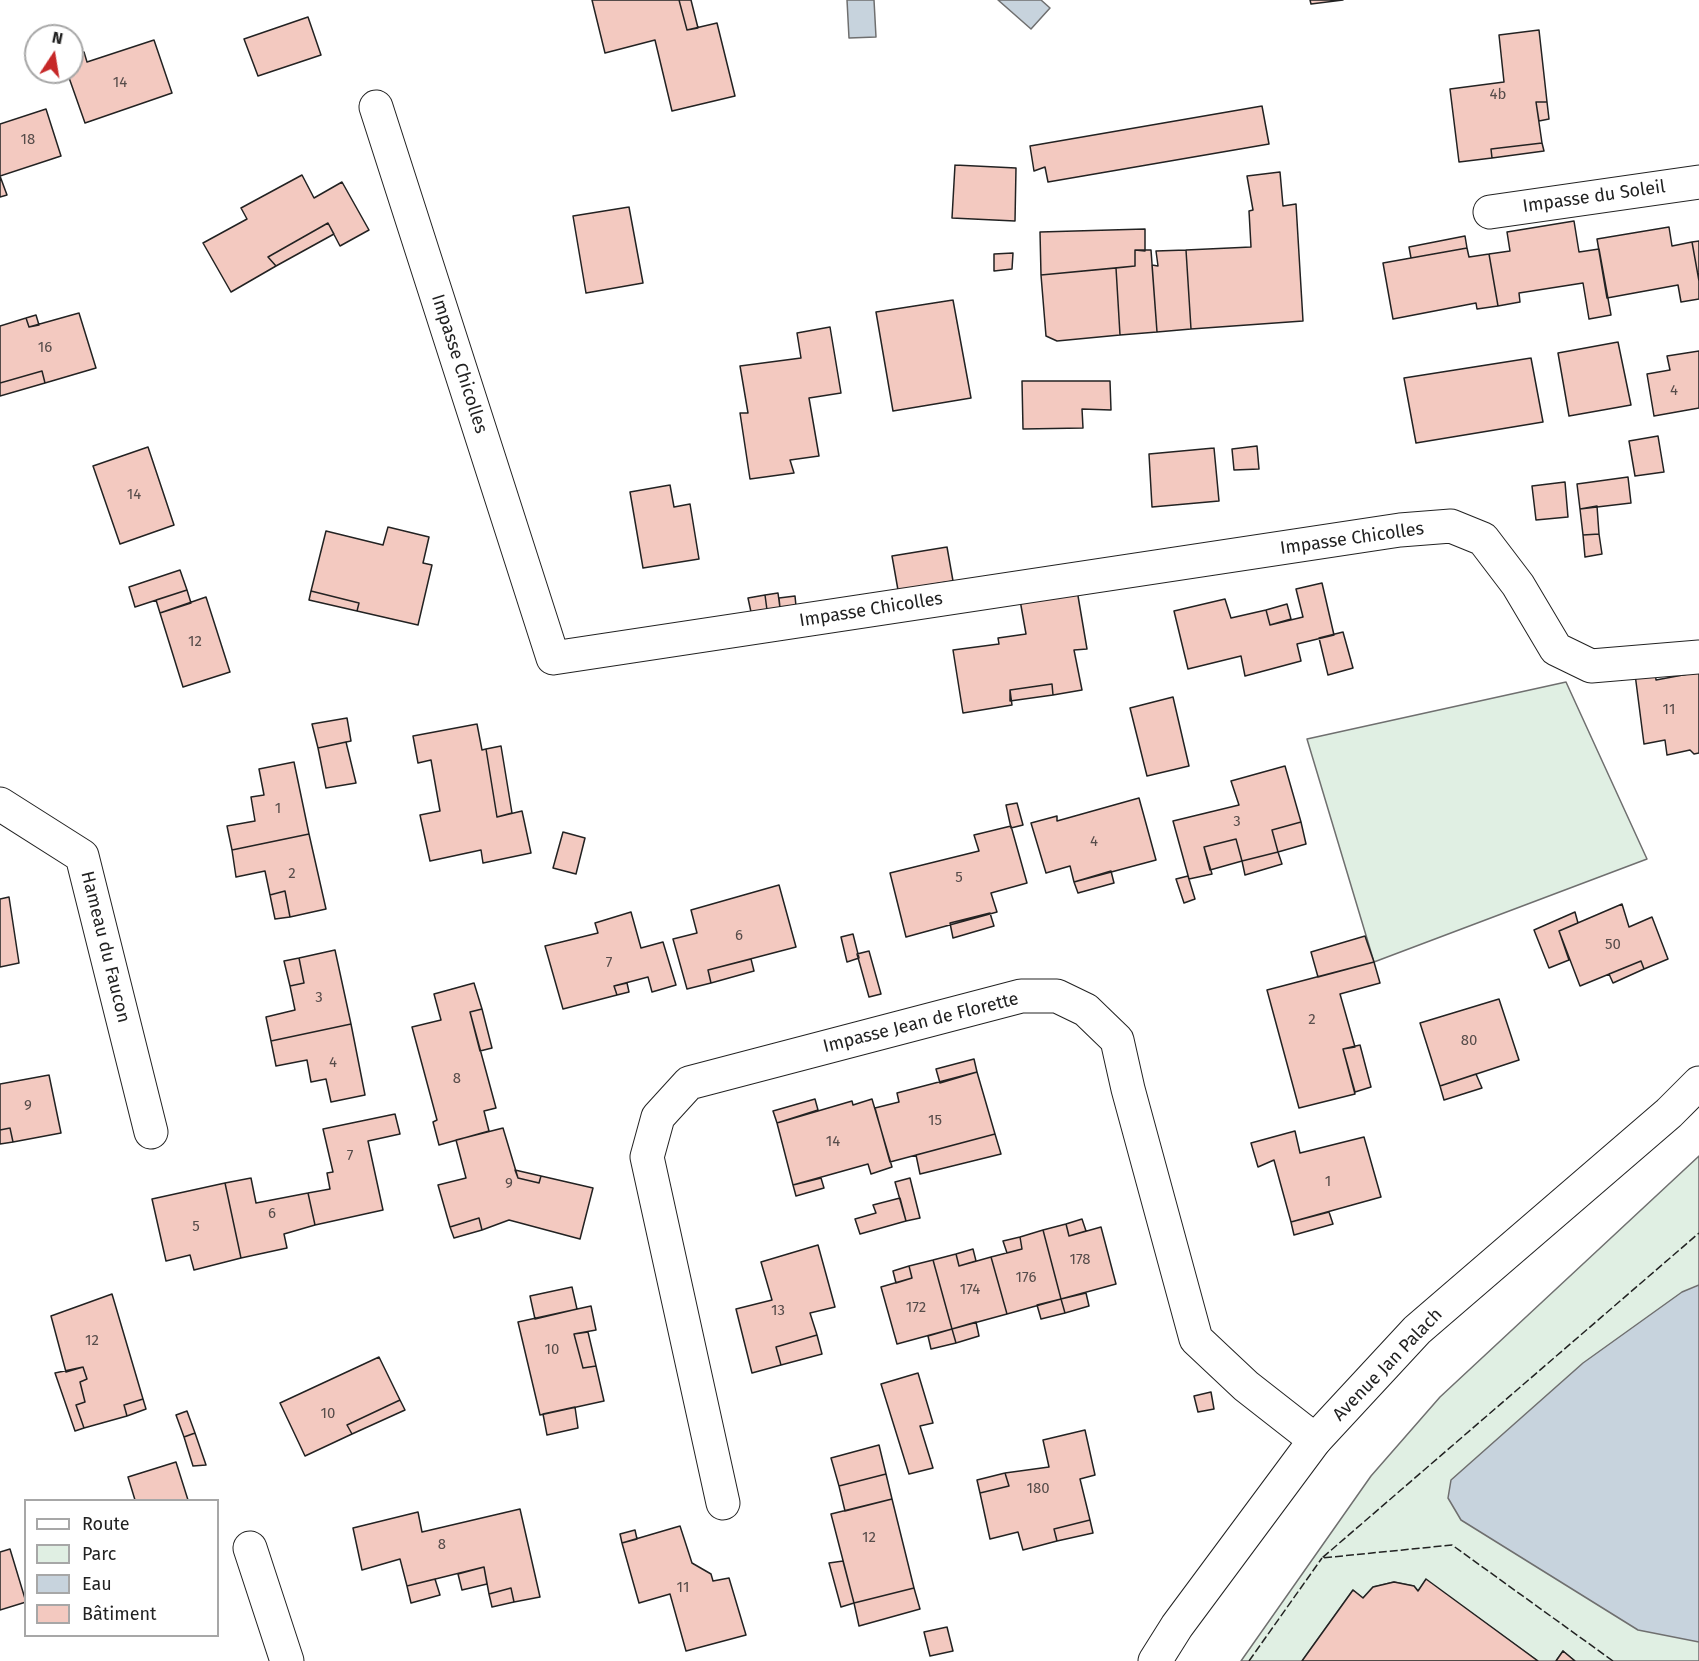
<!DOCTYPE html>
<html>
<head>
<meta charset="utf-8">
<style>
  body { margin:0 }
  #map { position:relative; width:1699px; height:1661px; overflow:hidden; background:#fff; font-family:"Fira Sans",sans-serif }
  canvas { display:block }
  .legend { position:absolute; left:24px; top:1499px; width:195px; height:138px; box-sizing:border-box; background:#fff; border:2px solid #a7a7a7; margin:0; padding:8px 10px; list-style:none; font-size:18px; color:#222 }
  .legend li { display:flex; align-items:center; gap:12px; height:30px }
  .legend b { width:30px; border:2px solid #a7a7a7 }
  .north { position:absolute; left:24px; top:24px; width:60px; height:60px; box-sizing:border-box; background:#fff; border:2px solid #a7a7a7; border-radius:50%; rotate:12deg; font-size:16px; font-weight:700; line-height:24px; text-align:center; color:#222 }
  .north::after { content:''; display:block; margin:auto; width:21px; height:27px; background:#c62828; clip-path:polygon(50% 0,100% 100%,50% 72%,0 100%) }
</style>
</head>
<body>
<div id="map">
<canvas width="1699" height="1661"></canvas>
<ul class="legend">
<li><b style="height:8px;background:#fff"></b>Route</li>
<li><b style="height:16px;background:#e0efe3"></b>Parc</li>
<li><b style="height:16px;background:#c7d3dd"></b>Eau</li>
<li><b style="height:16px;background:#f3c9c0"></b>Bâtiment</li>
</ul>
<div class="north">N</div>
</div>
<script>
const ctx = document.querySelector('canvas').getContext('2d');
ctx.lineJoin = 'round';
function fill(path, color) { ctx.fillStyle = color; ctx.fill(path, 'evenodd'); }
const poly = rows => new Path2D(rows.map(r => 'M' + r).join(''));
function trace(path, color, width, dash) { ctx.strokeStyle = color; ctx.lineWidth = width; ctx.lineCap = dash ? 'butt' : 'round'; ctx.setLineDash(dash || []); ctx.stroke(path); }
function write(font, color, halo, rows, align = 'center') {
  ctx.font = font + ' "Fira Sans",sans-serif'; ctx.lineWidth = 4.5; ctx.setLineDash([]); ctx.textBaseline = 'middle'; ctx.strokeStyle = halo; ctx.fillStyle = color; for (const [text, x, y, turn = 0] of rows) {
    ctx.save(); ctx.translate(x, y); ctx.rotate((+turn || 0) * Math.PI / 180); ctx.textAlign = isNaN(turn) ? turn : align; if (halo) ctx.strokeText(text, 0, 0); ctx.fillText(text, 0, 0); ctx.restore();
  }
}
const green = poly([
  [1566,682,1647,859,1374,962,1307,739,1566,682],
  [1699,1156,1699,1661,1575,1661,1563,1651,1556,1661,1538,1661,1426,1580,1418,1591,1414,1586,1394,1582,1373,1587,1363,1598,1353,1590,1302,1661,1241,1661,1371,1476,1440,1397,1699,1156]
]);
const water = poly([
  [847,0,874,0,876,37,849,38,847,0],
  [998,0,1041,0,1050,8,1031,29,998,0],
  [1699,1285,1699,1642,1638,1630,1461,1520,1448,1498,1451,1480,1583,1363,1682,1292,1699,1285]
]);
const building = poly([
  [592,0,679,0,687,30,717,23,735,96,672,111,655,40,605,53,592,0],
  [679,0,691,0,698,28,687,30,679,0],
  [1310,0,1343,0,1311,4,1310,0],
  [308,17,321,55,258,76,244,39,308,17],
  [1539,30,1547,102,1536,102,1542,143,1491,149,1492,158,1459,162,1450,89,1504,82,1499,35,1539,30],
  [154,40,172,93,85,123,67,72,72,72,72,56,84,52,87,62,154,40],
  [1536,102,1547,102,1549,119,1539,121,1536,102],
  [1262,106,1269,144,1048,182,1045,167,1034,171,1030,146,1262,106],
  [46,109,61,156,0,176,7,195,0,197,0,124,46,109],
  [1542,143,1544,151,1492,158,1491,149,1542,143],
  [955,165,1016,168,1015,221,952,218,955,165],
  [1280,172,1283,206,1296,204,1303,321,1191,329,1186,250,1251,247,1249,211,1253,210,1247,176,1280,172],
  [302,175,314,198,342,182,369,230,340,246,328,223,268,257,276,266,231,292,203,243,247,219,241,208,302,175],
  [629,207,643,283,586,293,573,216,629,207],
  [1574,221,1579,252,1599,249,1611,315,1589,319,1583,283,1519,293,1520,302,1498,306,1489,254,1510,251,1507,232,1574,221],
  [328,223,334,234,276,266,268,257,328,223],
  [1669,227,1672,246,1692,242,1699,281,1699,299,1681,302,1678,285,1607,298,1597,239,1669,227],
  [1145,229,1145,251,1135,250,1135,266,1041,275,1040,232,1145,229],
  [1465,236,1467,248,1411,258,1409,247,1465,236],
  [1699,241,1699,281,1692,242,1699,241],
  [1467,248,1469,257,1489,254,1498,306,1477,309,1476,303,1393,319,1383,263,1467,248],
  [1135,250,1151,250,1157,332,1120,335,1116,268,1135,266,1135,250],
  [1186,250,1191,329,1157,332,1152,265,1158,266,1156,251,1186,250],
  [1013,253,1012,269,994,271,994,254,1013,253],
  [1116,268,1120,335,1057,341,1046,336,1041,275,1116,268],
  [953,300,971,398,893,411,876,312,953,300],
  [79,313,96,368,45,383,42,371,0,383,0,326,26,318,29,327,79,313],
  [36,315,39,325,29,327,26,318,36,315],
  [830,327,841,393,809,398,819,456,790,460,794,473,750,479,740,413,748,413,740,366,801,358,797,333,830,327],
  [1618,342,1631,405,1569,416,1558,353,1618,342],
  [1699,351,1699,408,1654,416,1647,374,1670,370,1667,356,1699,351],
  [1531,358,1543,422,1416,443,1404,378,1531,358],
  [42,371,45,383,0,396,0,383,42,371],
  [1022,381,1110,381,1111,410,1082,409,1083,428,1023,429,1022,381],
  [1658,436,1664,472,1635,476,1629,441,1658,436],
  [1257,446,1259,469,1234,470,1232,449,1257,446],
  [148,447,174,525,120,544,93,466,148,447],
  [1214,448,1219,501,1152,507,1149,454,1214,448],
  [1628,477,1631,503,1580,509,1577,484,1628,477],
  [1565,482,1568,517,1536,520,1532,486,1565,482],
  [670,485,674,507,690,504,699,559,643,568,630,492,670,485],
  [1597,506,1599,534,1583,535,1580,509,1597,506],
  [388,527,429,537,423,563,432,565,418,625,357,611,359,603,311,591,326,531,383,545,388,527],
  [1599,534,1602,554,1585,557,1583,535,1599,534],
  [947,547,953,581,898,590,892,556,947,547],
  [180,570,187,590,135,607,129,587,180,570],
  [1322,583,1334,635,1297,644,1301,661,1245,676,1241,656,1188,669,1174,611,1225,599,1231,618,1266,610,1270,625,1303,617,1296,589,1322,583],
  [187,590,191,603,160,613,156,600,187,590],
  [1077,590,1087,649,1074,650,1082,690,1053,695,1052,684,1010,690,1012,705,963,713,953,650,999,644,998,638,1026,634,1020,600,1077,590],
  [311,591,359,603,357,611,309,600,311,591],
  [778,593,780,608,767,610,765,595,778,593],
  [765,595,767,610,751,612,748,598,765,595],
  [795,596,796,606,780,608,779,598,795,596],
  [206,597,230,672,183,687,160,613,206,597],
  [1287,604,1291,619,1270,625,1266,610,1287,604],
  [1343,632,1353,668,1328,675,1319,638,1343,632],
  [1655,671,1656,680,1699,672,1699,753,1694,754,1690,750,1667,755,1665,740,1644,744,1635,674,1655,671],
  [1052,684,1053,695,1010,701,1010,690,1052,684],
  [1173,697,1189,766,1147,776,1130,708,1173,697],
  [347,718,351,741,318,748,312,724,347,718],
  [477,724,482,750,486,749,497,817,522,811,531,853,483,863,481,850,430,861,420,815,440,811,431,760,418,763,413,736,477,724],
  [346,742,356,783,326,788,318,748,346,742],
  [501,746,512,813,497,817,486,749,501,746],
  [294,762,309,834,232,850,227,826,255,821,251,797,264,795,259,769,294,762],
  [1285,766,1301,822,1272,830,1278,852,1242,861,1236,839,1204,847,1212,874,1189,879,1173,821,1239,805,1231,781,1285,766],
  [1139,798,1156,860,1074,882,1070,866,1046,873,1031,823,1057,816,1057,821,1139,798],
  [1017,803,1023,825,1011,828,1006,805,1017,803],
  [1301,822,1306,844,1278,852,1272,830,1301,822],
  [1011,826,1027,883,991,893,997,912,906,937,890,873,979,851,974,835,1011,826],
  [563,832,585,838,576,874,553,868,563,832],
  [309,834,326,909,290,917,285,891,270,895,265,871,236,877,232,850,309,834],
  [1236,839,1242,861,1210,870,1204,847,1236,839],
  [1278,852,1282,864,1245,875,1242,861,1278,852],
  [1111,871,1114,883,1078,893,1074,882,1111,871],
  [1188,876,1195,899,1184,903,1176,879,1188,876],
  [779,885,796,947,708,970,711,983,687,989,673,939,697,933,691,910,779,885],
  [285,891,290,917,275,919,270,895,285,891],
  [9,897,19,963,0,967,0,899,9,897],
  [1622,904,1629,927,1652,917,1668,959,1644,969,1641,961,1580,986,1559,931,1622,904],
  [631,912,641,948,663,942,676,985,652,992,648,977,614,986,617,995,563,1009,545,946,598,933,595,923,631,912],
  [1575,912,1578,923,1559,931,1569,960,1549,968,1534,930,1575,912],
  [990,913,994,926,953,938,950,923,990,913],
  [853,934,859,958,847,962,841,937,853,934],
  [1365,936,1374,962,1318,977,1311,952,1365,936],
  [335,950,351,1024,271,1041,266,1017,295,1010,290,986,304,983,299,958,335,950],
  [869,951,881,994,869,997,857,954,869,951],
  [299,958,304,983,290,986,284,961,299,958],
  [751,959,754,971,711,983,708,970,751,959],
  [1641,961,1644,969,1613,983,1609,974,1641,961],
  [1374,962,1380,983,1340,994,1355,1047,1343,1049,1355,1094,1299,1108,1267,990,1374,962],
  [474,983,482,1009,470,1012,496,1108,484,1111,489,1131,439,1145,433,1122,437,1120,412,1027,441,1020,434,994,474,983],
  [627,983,629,992,617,995,614,986,627,983],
  [1499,999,1519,1060,1440,1086,1420,1023,1499,999],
  [482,1009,492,1048,480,1051,470,1012,482,1009],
  [351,1024,365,1095,331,1102,326,1079,311,1082,307,1060,276,1066,271,1041,351,1024],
  [1360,1045,1371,1087,1355,1092,1343,1049,1360,1045],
  [974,1059,977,1072,940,1083,936,1069,974,1059],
  [977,1072,995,1134,890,1162,875,1108,899,1102,897,1093,977,1072],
  [1476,1074,1482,1088,1444,1100,1440,1086,1476,1074],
  [49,1075,61,1133,13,1142,10,1128,0,1130,0,1084,49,1075],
  [815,1099,818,1110,777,1123,773,1111,815,1099],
  [872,1099,892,1167,871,1174,868,1164,793,1185,777,1123,852,1101,853,1105,872,1099],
  [395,1114,400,1134,368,1141,383,1210,315,1225,308,1193,330,1189,327,1173,333,1172,323,1129,395,1114],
  [10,1128,13,1142,0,1144,0,1130,10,1128],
  [503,1128,518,1178,539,1183,541,1176,593,1188,580,1239,509,1220,482,1230,479,1218,450,1227,438,1185,466,1178,456,1140,503,1128],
  [1295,1131,1300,1153,1364,1137,1381,1197,1291,1222,1274,1160,1258,1167,1251,1143,1295,1131],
  [995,1134,1001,1154,920,1174,916,1155,995,1134],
  [515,1170,541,1176,539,1183,518,1178,515,1170],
  [251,1178,256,1203,308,1193,315,1225,284,1234,287,1248,241,1258,225,1183,251,1178],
  [821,1178,824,1188,796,1196,793,1185,821,1178],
  [910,1178,920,1218,906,1221,895,1182,910,1178],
  [225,1183,241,1258,194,1270,190,1255,166,1261,152,1199,225,1183],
  [900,1198,906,1221,860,1234,855,1219,876,1213,873,1205,900,1198],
  [1329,1212,1333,1224,1294,1235,1291,1222,1329,1212],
  [479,1218,482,1230,454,1238,450,1227,479,1218],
  [1082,1219,1086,1231,1069,1236,1066,1224,1082,1219],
  [1066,1224,1069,1236,1101,1227,1116,1284,1061,1299,1043,1230,1066,1224],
  [1043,1230,1061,1299,1007,1314,991,1257,1022,1249,1020,1237,1043,1230],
  [1020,1237,1022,1249,1007,1253,1003,1241,1020,1237],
  [818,1245,835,1307,810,1313,817,1335,776,1347,781,1365,752,1373,736,1309,772,1300,761,1262,818,1245],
  [973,1249,976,1261,959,1266,956,1254,973,1249],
  [956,1254,959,1266,991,1257,1007,1314,952,1329,933,1260,956,1254],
  [933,1260,952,1329,897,1344,881,1287,912,1278,909,1266,933,1260],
  [909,1266,912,1278,896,1283,893,1271,909,1266],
  [572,1287,577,1309,535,1319,530,1296,572,1287],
  [1086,1293,1089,1306,1065,1313,1061,1299,1086,1293],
  [112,1294,143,1399,124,1405,127,1416,84,1428,76,1405,85,1402,80,1382,87,1379,83,1367,66,1372,51,1316,112,1294],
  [1061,1299,1065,1313,1041,1319,1037,1305,1061,1299],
  [591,1306,596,1330,574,1334,583,1368,596,1366,604,1401,540,1415,518,1322,591,1306],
  [976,1322,979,1336,956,1343,952,1329,976,1322],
  [952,1329,956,1343,931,1349,928,1336,952,1329],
  [588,1332,596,1366,583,1368,574,1334,588,1332],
  [817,1335,822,1354,781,1365,776,1347,817,1335],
  [379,1357,400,1400,347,1425,352,1434,305,1456,280,1403,379,1357],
  [83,1367,87,1379,80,1382,85,1402,76,1405,84,1428,75,1431,55,1373,83,1367],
  [918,1373,933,1423,920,1426,933,1468,909,1474,881,1384,918,1373],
  [1211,1392,1214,1409,1198,1412,1194,1396,1211,1392],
  [143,1399,146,1409,127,1416,124,1405,143,1399],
  [400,1400,405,1410,352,1434,347,1425,400,1400],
  [575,1407,578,1428,547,1435,543,1414,575,1407],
  [187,1411,195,1433,184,1437,176,1415,187,1411],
  [1085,1430,1095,1475,1080,1479,1090,1520,1054,1529,1057,1541,1023,1550,1018,1532,990,1539,980,1493,1009,1486,1005,1473,1049,1467,1043,1440,1085,1430],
  [195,1433,206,1465,193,1466,184,1437,195,1433],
  [879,1445,886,1474,839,1486,831,1458,879,1445],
  [176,1462,188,1500,135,1500,128,1477,176,1462],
  [1005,1473,1009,1486,980,1493,977,1480,1005,1473],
  [886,1474,892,1499,845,1511,839,1486,886,1474],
  [892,1499,914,1588,854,1603,831,1514,892,1499],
  [520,1509,540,1597,514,1602,511,1588,489,1594,484,1567,407,1586,400,1559,362,1570,353,1528,418,1512,422,1532,520,1509],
  [1090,1520,1093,1533,1057,1541,1054,1529,1090,1520],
  [680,1526,692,1563,711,1574,713,1581,729,1578,746,1635,686,1651,670,1594,639,1603,622,1543,680,1526],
  [635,1530,637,1539,622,1543,620,1534,635,1530],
  [10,1549,26,1602,0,1610,0,1552,10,1549],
  [843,1561,854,1603,841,1607,829,1563,843,1561],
  [484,1567,487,1584,462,1590,458,1574,484,1567],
  [435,1579,440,1595,411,1603,407,1586,435,1579],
  [1426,1579,1538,1661,1302,1661,1353,1590,1363,1598,1373,1587,1394,1582,1414,1586,1418,1591,1426,1579],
  [511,1588,514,1602,492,1607,489,1594,511,1588],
  [914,1588,920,1609,859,1626,854,1603,914,1588],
  [947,1627,953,1651,930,1656,924,1632,947,1627],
  [1563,1651,1575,1661,1556,1661,1563,1651]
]);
const minor = poly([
  [376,107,553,658,1400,530,1451,526,1483,539,1518,585,1556,649,1591,666,1699,657],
  [1490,212,1699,182],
  [0,804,82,856,151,1132],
  [723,1503,647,1157,658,1117,689,1083,1021,996,1057,996,1086,1010,1117,1040,1128,1089,1196,1339,1246,1386,1315,1440],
  [250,1548,287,1661]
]);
const tertiary = poly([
  [1155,1661,1177,1626,1315,1440,1417,1330,1669,1113,1699,1083]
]);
const fence = poly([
  [1249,1661,1322,1558],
  [1613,1661,1452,1545,1322,1558,1699,1233]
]);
const numberNames = [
  ["14",120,83],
  ["4b",1498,95],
  ["18",28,140],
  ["16",45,348],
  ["4",1674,391],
  ["14",134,495],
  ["12",195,642],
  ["11",1669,710],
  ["1",278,809],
  ["3",1237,822],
  ["4",1094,842],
  ["2",292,874],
  ["5",959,878],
  ["6",739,936],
  ["50",1613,945],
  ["7",609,963],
  ["3",319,998],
  ["2",1312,1020],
  ["80",1469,1041],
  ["4",333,1063],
  ["8",457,1079],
  ["9",28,1106],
  ["15",935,1121],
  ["14",833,1142],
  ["7",350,1156],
  ["1",1328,1182],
  ["9",509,1184],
  ["6",272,1214],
  ["5",196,1227],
  ["178",1080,1260],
  ["176",1026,1278],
  ["174",970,1290],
  ["172",916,1308],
  ["13",778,1311],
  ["12",92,1341],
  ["10",552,1350],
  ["10",328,1414],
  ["180",1038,1489],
  ["12",869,1538],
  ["8",442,1545],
  ["11",683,1588]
];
const streetNames = [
  ["Impasse du Soleil",1594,197,-8],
  ["Impasse Chicolles",459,364,72],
  ["Impasse Chicolles",1352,539,-8],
  ["Impasse Chicolles",871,610,-9],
  ["Hameau du Faucon",105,947,76],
  ["Impasse Jean de Florette",921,1023,-14],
  ["Avenue Jan Palach",1388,1365,-46]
];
fill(green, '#e0efe3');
trace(green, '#6f6f6f', 1.5);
fill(water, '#c7d3dd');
trace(water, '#6f6f6f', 1.5);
fill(building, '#f3c9c0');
trace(building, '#222', 1.5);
trace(minor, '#222', 35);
trace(tertiary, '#222', 35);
trace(minor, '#fff', 33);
trace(tertiary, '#fff', 33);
trace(fence, '#222', 1.5, [8, 3]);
write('15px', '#564c4a', null, numberNames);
write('18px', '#222', '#fff', streetNames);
</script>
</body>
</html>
